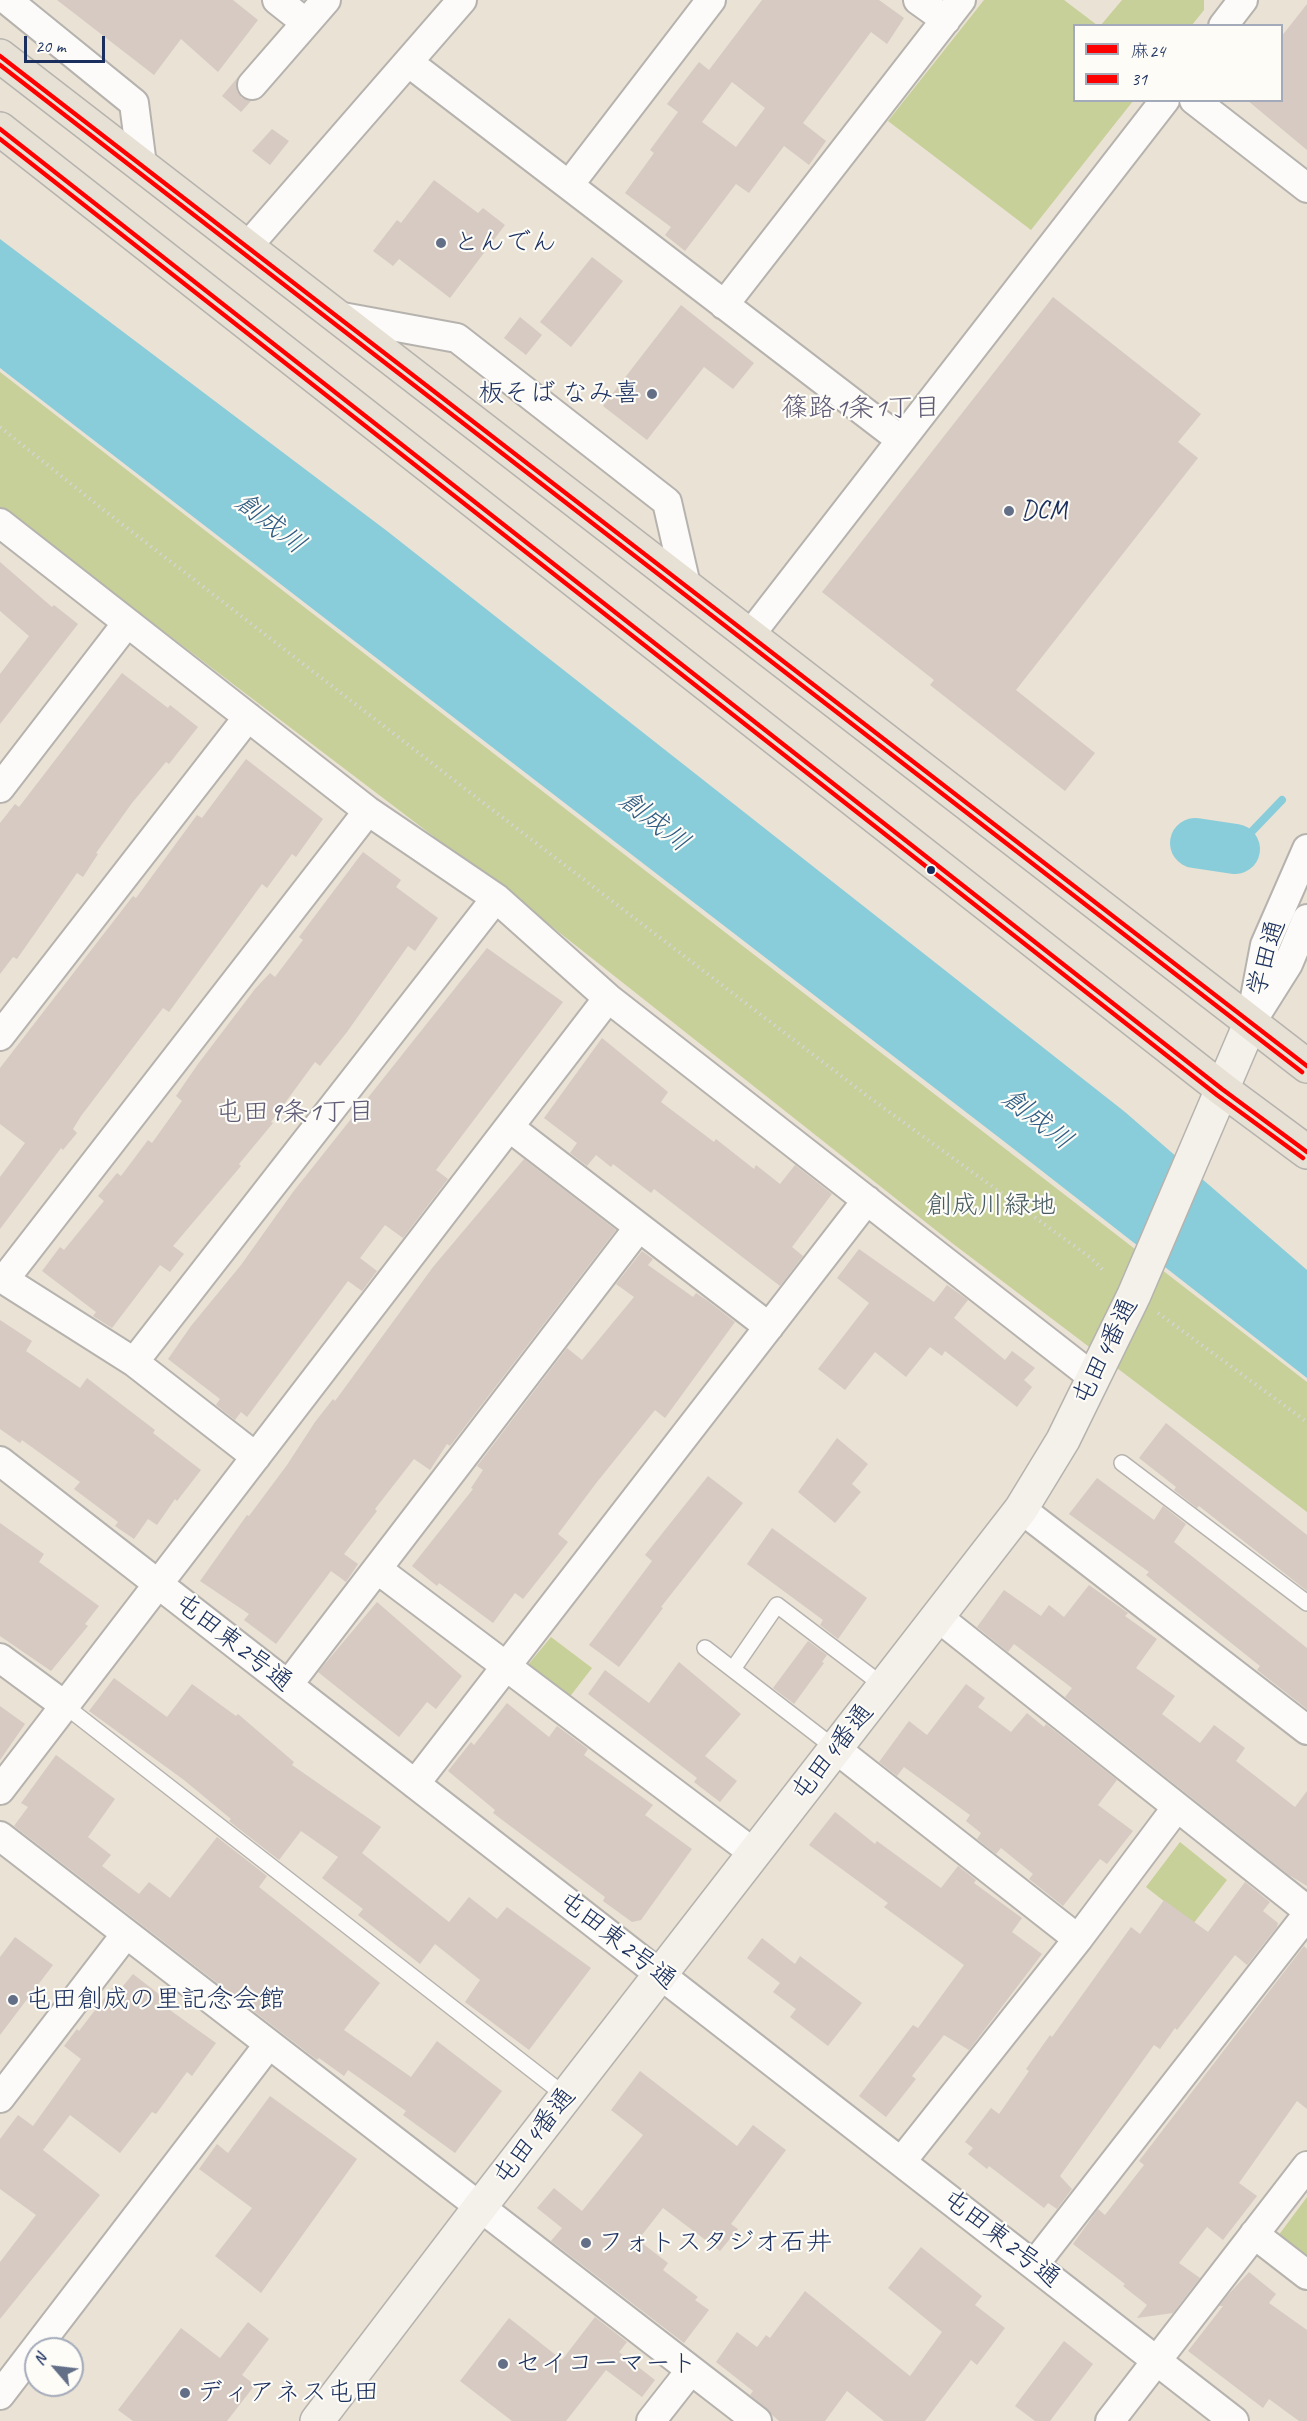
<!DOCTYPE html>
<html>
<head>
<meta charset="utf-8">
<style>
  body { margin:0 }
  #map { position:relative; width:1307px; height:2421px; overflow:hidden; background:#eae2d4; font-family:Caveat,"Klee One",sans-serif }
  canvas { display:block }
  .legend { position:absolute; left:1073px; top:24px; width:210px; height:78px; box-sizing:border-box; background:#fdfcf7; border:2px solid #a3aaba; margin:0; padding:8px 10px; list-style:none; font-size:18px; color:#1b2f5e }
  .legend li { display:flex; align-items:center; gap:12px; height:30px }
  .legend b { width:30px; border:2px solid #a3aaba }
  .north { position:absolute; left:24px; top:2337px; width:60px; height:60px; box-sizing:border-box; background:#fdfcf7; border:2px solid #a3aaba; border-radius:50%; rotate:298deg; font-size:16px; font-weight:700; line-height:24px; text-align:center; color:#1b2f5e }
  .north::after { content:''; display:block; margin:auto; width:21px; height:27px; background:#636e87; clip-path:polygon(50% 0,100% 100%,50% 72%,0 100%) }
  .scale { position:absolute; left:24px; top:36px; width:81px; height:27px; box-sizing:border-box; border:3px solid #1b2f5e; border-top:0; padding-left:8px; font-size:18px; line-height:21px; white-space:nowrap; color:#1b2f5e; -webkit-text-stroke:4px #fdfcf7; paint-order:stroke }
</style>
</head>
<body>
<div id="map">
<canvas width="1307" height="2421"></canvas>
<ul class="legend">
<li><b style="height:8px;background:#f00"></b>麻24</li>
<li><b style="height:8px;background:#f00"></b>31</li>
</ul>
<div class="north">N</div>
<div class="scale">20 m</div>
</div>
<script>
const ctx = document.querySelector('canvas').getContext('2d');
ctx.lineJoin = 'round';
function fill(path, color) { ctx.fillStyle = color; ctx.fill(path, 'evenodd'); }
const poly = rows => new Path2D(rows.map(r => 'M' + r).join(''));
function trace(path, color, width, dash) { ctx.strokeStyle = color; ctx.lineWidth = width; ctx.lineCap = dash ? 'butt' : 'round'; ctx.setLineDash(dash || []); ctx.stroke(path); }
function write(font, color, halo, rows, align = 'center') {
  ctx.font = font + ' Caveat,"Klee One",sans-serif'; ctx.lineWidth = 4.5; ctx.setLineDash([]); ctx.textBaseline = 'middle'; ctx.strokeStyle = halo; ctx.fillStyle = color; for (const [text, x, y, turn = 0] of rows) {
    ctx.save(); ctx.translate(x, y); ctx.rotate((+turn || 0) * Math.PI / 180); ctx.textAlign = isNaN(turn) ? turn : align; if (halo) ctx.strokeText(text, 0, 0); ctx.fillText(text, 0, 0); ctx.restore();
  }
}
const green = poly([
  [984,0,1064,0,1097,25,1074,26,1074,100,1133,101,1031,230,888,121],
  [1122,0,1204,0,1204,10,1192,25,1101,25],
  [0,372,1307,1382,1307,1512,952,1243,541,918,0,507],
  [551,1637,592,1668,568,1699,527,1666],
  [1180,1842,1227,1880,1193,1924,1146,1887],
  [1307,2197,1307,2258,1278,2236]
]);
const water = poly([
  [0,239,387,531,1125,1112,1307,1270,1307,1378,1010,1146,0,368]
]);
const stream = poly([
  [1235,849,1282,800]
]);
const river = poly([
  [1195,843,1235,849]
]);
const building = poly([
  [57,0,233,0,258,20,218,72,181,39,154,75],
  [762,0,879,0,904,18,887,44,871,32,803,123,826,141,809,165,784,146,749,193,736,184,685,251,665,235,671,227,625,193,654,153,650,150,678,112,667,104,699,62,709,70],
  [732,82,765,108,736,147,702,122],
  [1307,4,1307,150,1247,100,1281,100,1281,37],
  [238,77,237,91,242,98,251,101,241,112,222,96],
  [272,129,289,141,270,165,252,151],
  [434,180,478,213,483,208,505,225,450,298,399,259,393,266,373,251,397,220,401,223],
  [592,257,623,281,571,347,540,322],
  [1053,297,1201,414,1178,442,1198,458,1016,690,1095,753,1065,791,930,685,934,680,822,592],
  [681,305,754,363,733,389,704,367,647,440,603,406],
  [520,317,542,335,526,355,504,338],
  [0,562,52,607,54,605,78,624,0,724,0,674,29,636,0,611],
  [122,673,168,708,170,705,198,727,169,764,166,762,132,803,96,853,98,854,83,877,77,873,17,959,13,957,0,974,0,823,15,804,19,807],
  [246,759,323,819,296,857,292,854,267,888,262,884,169,1012,163,1008,81,1116,73,1129,77,1133,63,1150,61,1148,0,1229,0,1177,25,1143,0,1124,0,1068,133,896,136,898,197,815,202,818],
  [363,852,401,880,396,887,438,918,415,951,408,946,347,1032,320,1066,315,1062,271,1122,273,1123,239,1164,241,1166,173,1246,184,1254,170,1272,160,1265,112,1328,93,1316,96,1312,42,1271,60,1247,64,1250,104,1201,98,1196,117,1173,121,1176,148,1140,152,1143,182,1101,176,1096,198,1064,255,989,270,973,275,977,303,940,299,937],
  [487,948,563,1002,436,1170,448,1179,403,1238,385,1225,360,1258,377,1271,362,1291,348,1281,247,1417,241,1412,235,1420,216,1405,220,1399,168,1359,191,1326,241,1265,293,1192],
  [602,1038,668,1092,661,1102,714,1142,716,1139,754,1169,756,1165,780,1184,795,1165,832,1194,792,1247,803,1256,780,1286,654,1189,651,1193,613,1164,611,1167,596,1155,587,1166,570,1153,577,1143,544,1118],
  [524,1159,616,1230,450,1446,447,1444,430,1470,414,1459,375,1509,377,1511,344,1554,358,1564,346,1582,331,1571,276,1644,244,1620,249,1614,200,1581,247,1515,249,1516,287,1465,315,1422,333,1399,335,1401,433,1267],
  [859,1249,934,1302,947,1285,968,1300,954,1318,1005,1360,1012,1351,1035,1368,1024,1380,1032,1387,1017,1407,945,1351,942,1356,930,1347,906,1377,875,1352,845,1390,818,1369,869,1303,837,1278],
  [642,1251,653,1259,648,1265,693,1297,696,1293,708,1301,735,1322,665,1418,655,1410,597,1482,558,1534,568,1542,523,1599,515,1593,493,1623,439,1583,437,1586,412,1566,473,1489,471,1488,483,1470,477,1466,567,1348,582,1360,634,1297,616,1284],
  [0,1320,32,1341,26,1351,80,1388,87,1378,155,1430,153,1433,201,1470,177,1501,175,1499,157,1525,148,1519,134,1539,115,1526,118,1522,74,1489,80,1482,22,1440,20,1443,0,1429],
  [1166,1423,1307,1535,1307,1591,1199,1506,1197,1508,1174,1490,1176,1487,1139,1458],
  [837,1438,868,1464,852,1484,861,1492,835,1523,798,1492],
  [708,1476,743,1503,661,1607,663,1608,619,1667,589,1645,652,1561,645,1555],
  [1097,1478,1154,1520,1163,1506,1186,1524,1174,1542,1307,1648,1307,1709,1257,1670,1260,1666,1146,1575,1149,1572,1069,1514],
  [0,1523,44,1554,39,1562,99,1606,85,1624,88,1626,51,1671,0,1636],
  [772,1528,867,1598,838,1639,820,1625,823,1620,747,1564],
  [1089,1585,1128,1613,1125,1616,1157,1639,1136,1668,1175,1696,1162,1714,1200,1743,1214,1725,1245,1748,1236,1761,1295,1807,1307,1791,1307,1886,1289,1875,1065,1697,1072,1688,1014,1644,1008,1652,977,1627,1004,1590,1041,1616,1049,1605,1064,1617],
  [377,1602,462,1676,436,1709,427,1702,399,1737,318,1672],
  [808,1641,827,1655,822,1662,824,1663,794,1704,773,1688],
  [679,1662,741,1714,705,1756,737,1781,720,1802,694,1782,697,1778,588,1694,605,1670,649,1703],
  [114,1678,167,1717,192,1684,236,1716,238,1714,294,1762,292,1765,381,1827,362,1853,449,1922,469,1897,497,1919,507,1907,591,1968,529,2050,465,2002,480,1980,435,1944,420,1964,358,1915,363,1909,322,1878,338,1857,301,1831,279,1860,229,1821,231,1819,184,1780,89,1711],
  [966,1684,985,1698,978,1707,1011,1732,1027,1713,1044,1727,1046,1724,1117,1780,1098,1805,1133,1831,1107,1864,1100,1859,1063,1906,1029,1879,1033,1874,1001,1848,996,1854,977,1839,981,1833,966,1821,970,1815,904,1767,897,1776,879,1762,909,1721,927,1735],
  [507,1703,549,1737,557,1726,588,1749,584,1755,653,1805,645,1815,692,1849,641,1920,632,1922,603,1901,605,1897,493,1813,495,1810,448,1771,471,1742,474,1745],
  [0,1706,25,1724,0,1760],
  [56,1755,115,1799,88,1837,111,1855,102,1866,139,1894,149,1882,170,1898,217,1837,267,1876,259,1887,380,1983,344,2030,411,2077,437,2041,502,2091,455,2153,403,2115,406,2111,348,2070,344,2076,319,2058,317,2060,14,1826,28,1807,21,1803],
  [835,1812,875,1844,877,1841,941,1888,958,1866,976,1880,974,1883,1022,1918,1012,1932,1042,1954,969,2050,944,2035,912,2076,916,2079,886,2117,859,2096,913,2025,918,2028,964,1965,884,1907,888,1903,809,1845],
  [1245,1882,1270,1902,1263,1911,1278,1923,1277,1927,1247,1965,1235,1955,1177,2030,1175,2028,1160,2049,1154,2045,1060,2176,1072,2189,1057,2209,1048,2203,1044,2208,989,2166,987,2169,968,2154,973,2148,965,2142,991,2108,999,2114,1029,2071,1026,2069,1050,2035,1052,2037,1131,1927,1140,1934,1164,1900,1208,1932],
  [15,1937,53,1965,0,2035,0,1957],
  [762,1938,795,1964,800,1956,862,2003,828,2046,790,2017,796,2009,773,1992,780,1983,747,1958],
  [1304,1946,1307,1949,1307,2109,1297,2101,1239,2183,1257,2196,1223,2240,1207,2227,1179,2263,1200,2278,1173,2313,1137,2318,1147,2305,1123,2286,1125,2284,1073,2244,1098,2209,1105,2215,1144,2165,1139,2161],
  [133,1974,164,1998,160,2003,216,2043,192,2076,187,2072,156,2114,152,2112,120,2153,70,2115,43,2150,100,2195,0,2319,0,2262,36,2215,0,2189,0,2139,18,2115,33,2126,81,2059,64,2046,77,2029,79,2031,112,1988,118,1992],
  [640,2071,737,2146,753,2125,786,2150,731,2224,738,2229,720,2251,663,2208,638,2240,668,2263,663,2270,698,2297,695,2300,709,2310,684,2343,551,2241,562,2228,537,2208,554,2188,582,2211,643,2135,611,2110],
  [270,2096,357,2159,261,2293,215,2256,252,2208,199,2169,217,2144,228,2153],
  [921,2247,982,2296,975,2305,1005,2328,977,2365,971,2360,925,2421,884,2421,847,2391,825,2421,779,2421,750,2395,753,2391,716,2362,737,2332,757,2347,766,2335,770,2338,805,2291,910,2376,942,2332,888,2288],
  [1249,2272,1276,2294,1269,2303,1307,2330,1307,2421,1299,2421,1269,2399,1263,2408,1188,2351,1223,2306,1219,2306,1227,2296],
  [595,2317,627,2342,619,2352,655,2380,642,2397,606,2370,566,2421,512,2421,460,2381,509,2318,562,2360],
  [248,2322,269,2339,242,2375,255,2385,227,2421,133,2421,118,2410,181,2328,220,2358],
  [1064,2341,1093,2364,1050,2421,1035,2421,1015,2406]
]);
const path = poly([
  [0,427,105,511,481,801,870,1098,1091,1258,1104,1271],
  [1158,1313,1307,1422]
]);
const lane = poly([
  [1122,1463,1307,1603],
  [705,1648,836,1749],
  [733,1669,777,1605,885,1687],
  [64,1705,567,2097]
]);
const street = poly([
  [7,0,134,103,142,165],
  [277,0,306,23],
  [918,0,946,20],
  [1223,26,1243,0],
  [408,62,901,440],
  [252,85,326,0],
  [1194,100,1307,188],
  [569,185,711,0],
  [247,247,462,0],
  [724,305,961,0],
  [337,316,457,338,667,502,686,585],
  [0,523,368,811,496,898,608,998,1094,1378],
  [750,635,1165,100],
  [0,788,127,623],
  [1259,1010,1288,964,1307,919],
  [1250,1024,1265,945,1307,849],
  [0,1036,248,717],
  [509,1127,769,1327],
  [0,1277,134,1362,256,1457],
  [4,1280,368,811],
  [134,1362,496,898],
  [0,1461,1234,2421],
  [1021,1509,1307,1730],
  [377,1569,755,1854],
  [939,1618,1307,1910],
  [0,1658,64,1705],
  [288,1685,639,1227],
  [836,1749,1078,1939],
  [415,1784,867,1200],
  [0,1790,608,998],
  [0,1836,757,2421],
  [0,2098,126,1934],
  [901,2162,1078,1939,1177,1807],
  [1254,2234,1307,2275],
  [1034,2265,1307,1915],
  [0,2395,269,2044],
  [651,2421,691,2370],
  [1110,2421,1307,2166]
]);
const secondary = poly([
  [317,2421,480,2207,1021,1509,1063,1440,1134,1295,1250,1024]
]);
const highway = poly([
  [0,56,1307,1066],
  [0,129,1222,1089,1307,1152]
]);
const bus1 = poly([
  [0,56,1307,1066],
  [0,129,1222,1089,1307,1152]
]);
const bus2 = poly([
  [0,65,1302,1072],
  [0,139,1217,1095,1303,1158]
]);
const markers = [
  [441,243,6,"#636e87"],
  [652,394,6,"#636e87"],
  [1009,511,6,"#636e87"],
  [931,870,5,"#1b2f5e"],
  [13,2000,6,"#636e87"],
  [586,2243,6,"#636e87"],
  [503,2364,6,"#636e87"],
  [185,2393,6,"#636e87"]
];
const poiNames = [
  ["とんでん",453,243],
  ["板そば なみ喜",640,394,"right"],
  ["DCM",1021,511],
  ["屯田創成の里記念会館",25,2000],
  ["フォトスタジオ石井",598,2243],
  ["セイコーマート",515,2364],
  ["ディアネス屯田",197,2393]
];
const streetNames = [
  ["学田通",1267,958,-74],
  ["屯田4番通",1106,1352,-64],
  ["屯田東2号通",233,1643,38],
  ["屯田4番通",833,1753,-52],
  ["屯田東2号通",617,1941,38],
  ["屯田4番通",535,2137,-52],
  ["屯田東2号通",1001,2239,38]
];
const parkNames = [
  ["創成川緑地",991,1206]
];
const neighbourhoodNames = [
  ["篠路1条1丁目",861,409],
  ["屯田9条1丁目",295,1113]
];
const waterNames = [
  ["創成川",270,524,38],
  ["創成川",654,822,38],
  ["創成川",1037,1120,38]
];
fill(green, '#c6d098');
fill(water, '#89cdda');
trace(stream, '#89cdda', 8);
trace(river, '#89cdda', 50);
fill(building, '#d6cac2');
trace(lane, '#b6b3af', 18);
trace(street, '#b6b3af', 32);
trace(secondary, '#b6b3af', 36);
trace(highway, '#b6b3af', 36);
trace(path, '#d5d4d2', 4, [1.5, 4.5]);
trace(lane, '#fcfbf9', 15);
trace(street, '#fcfbf9', 28);
trace(secondary, '#f4f0ea', 33);
trace(highway, '#e7e1d5', 33);
trace(bus1, '#f00', 4.5);
trace(bus2, '#f00', 4.5);
for (const [x, y, r, color] of markers) { const dot = new Path2D(); dot.arc(x, y, r, 0, 2 * Math.PI); ctx.fillStyle = color; ctx.fill(dot); trace(dot, '#fdfcf7', 2); }
write('26px', '#1b2f5e', '#fdfcf7', poiNames, 'left');
write('26px', '#1b2f5e', '#fdfcf7', streetNames);
write('26px', '#465b61', '#fdfcf7', parkNames);
write('27px', '#605b76', '#fdfcf7', neighbourhoodNames);
write('italic 27px', '#2f5c84', '#fdfcf7', waterNames);
</script>
</body>
</html>
